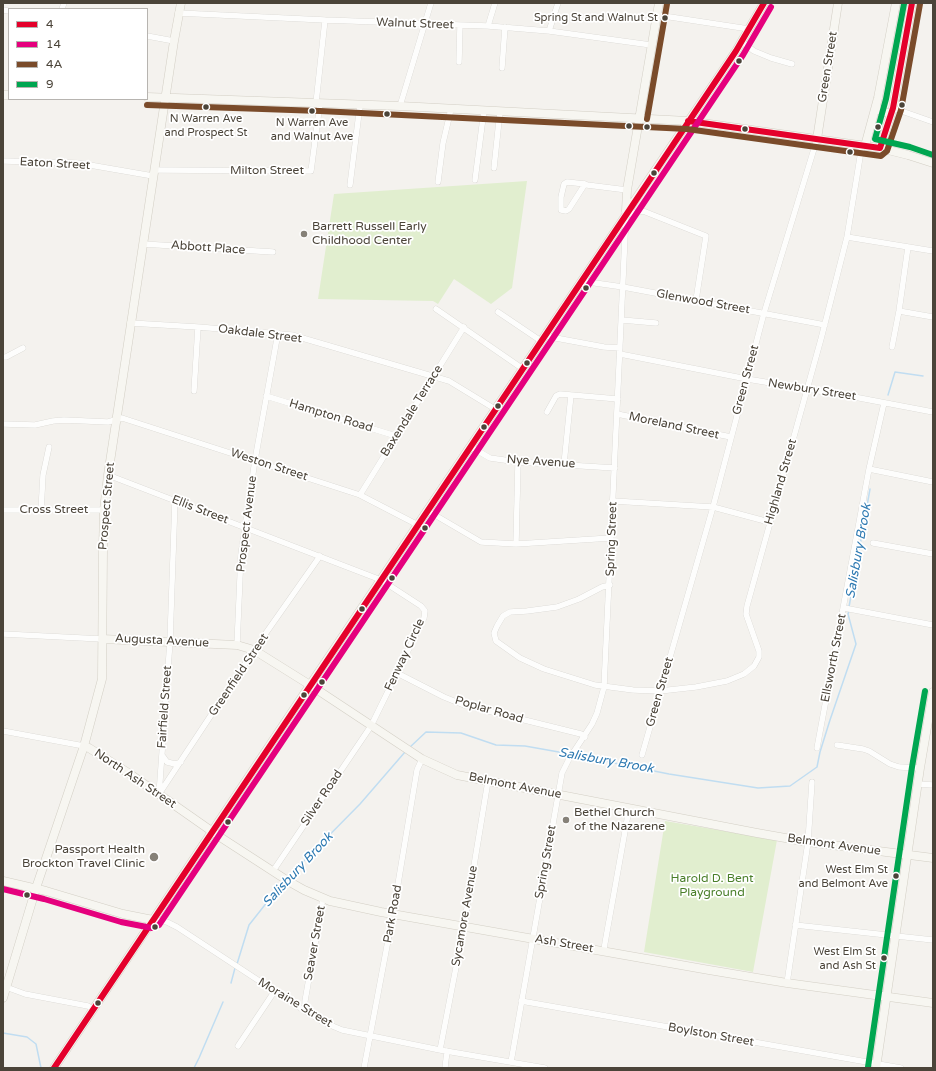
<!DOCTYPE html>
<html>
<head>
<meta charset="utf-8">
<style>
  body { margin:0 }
  #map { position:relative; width:936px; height:1071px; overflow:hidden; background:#f4f2ee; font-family:"Varela Round",sans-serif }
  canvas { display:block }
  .frame { position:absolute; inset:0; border:4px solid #4b4439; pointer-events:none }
  .legend { position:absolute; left:8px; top:8px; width:140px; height:92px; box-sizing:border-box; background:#fff; border:1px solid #b7b4b0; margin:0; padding:5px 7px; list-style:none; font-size:12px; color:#4b4439 }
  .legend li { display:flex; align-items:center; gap:8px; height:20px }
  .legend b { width:20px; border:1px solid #b7b4b0 }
</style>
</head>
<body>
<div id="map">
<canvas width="936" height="1071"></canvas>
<div class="frame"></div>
<ul class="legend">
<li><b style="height:5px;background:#e4002b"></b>4</li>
<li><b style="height:5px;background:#e5007d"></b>14</li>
<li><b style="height:5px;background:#7a4b2a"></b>4A</li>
<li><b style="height:5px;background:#00a651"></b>9</li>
</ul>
</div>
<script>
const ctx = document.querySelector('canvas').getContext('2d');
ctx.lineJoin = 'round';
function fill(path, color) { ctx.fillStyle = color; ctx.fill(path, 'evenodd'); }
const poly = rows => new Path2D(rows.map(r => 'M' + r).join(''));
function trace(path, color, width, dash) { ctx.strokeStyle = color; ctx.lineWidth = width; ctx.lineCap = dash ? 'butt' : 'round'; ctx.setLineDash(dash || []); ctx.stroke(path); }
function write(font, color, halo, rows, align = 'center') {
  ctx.font = font + ' "Varela Round",sans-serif'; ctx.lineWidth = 3.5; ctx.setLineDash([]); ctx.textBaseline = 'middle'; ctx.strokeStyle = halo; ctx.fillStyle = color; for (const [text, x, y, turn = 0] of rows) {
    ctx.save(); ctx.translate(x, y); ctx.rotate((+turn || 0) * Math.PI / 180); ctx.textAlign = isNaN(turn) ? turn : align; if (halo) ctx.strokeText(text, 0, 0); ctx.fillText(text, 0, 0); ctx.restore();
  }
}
const green = poly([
  [527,181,512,288,491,304,454,279,438,304,433,301,318,299,334,194],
  [665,821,777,840,753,972,644,952]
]);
const stream = poly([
  [888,395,895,372,923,376],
  [849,607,870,489],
  [409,748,426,732,461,733,496,745,525,746,570,754],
  [574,755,669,774,758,788,790,786,817,767,820,752,830,720,856,644,848,614,849,611],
  [287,878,360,804,405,752],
  [237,964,249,925,283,882],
  [231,983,235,968],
  [3,1033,27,1037,36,1044,41,1068],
  [194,1068,199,1058,223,1002]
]);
const street = poly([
  [62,9,64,3],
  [3,10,9,11],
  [178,13,325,20,488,26,549,31,651,45],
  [657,15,749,29],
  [488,26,495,3],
  [549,31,558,3],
  [147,36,174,41],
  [742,42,754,51,771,58,792,64],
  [459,62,460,25],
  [502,68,505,27],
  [316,103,325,20],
  [400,106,431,3],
  [893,108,933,122],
  [3,161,78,163,153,176],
  [494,168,500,111],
  [154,170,311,171,320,103],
  [475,180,484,110],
  [438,182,443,143,451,109],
  [585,184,569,209,566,211,561,210,561,197,564,184,567,182,585,184,587,185,627,190],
  [350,185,360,105],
  [847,237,933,251],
  [143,244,273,252],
  [581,281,623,287,825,325],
  [436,309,523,369],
  [899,311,933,317],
  [498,312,541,341],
  [622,320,656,323],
  [130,323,198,327,292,335,449,381,495,409],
  [545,336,604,347,620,348],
  [892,347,899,311,908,247],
  [620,354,747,379,849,396,933,412],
  [3,357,6,357,23,348],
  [194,391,198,327],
  [266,396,396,436],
  [547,412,556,396,560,394,618,399],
  [617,414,731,437],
  [3,424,35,425,53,421,64,420,108,422,122,418,360,495,418,525],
  [471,447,490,458,518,462,615,468],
  [564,464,571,395],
  [869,469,933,482],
  [108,475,381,580,421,606,425,611,424,618,371,726,273,871],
  [360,495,464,327],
  [613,501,713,507,769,522],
  [3,510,104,510],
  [41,511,43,475,49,447],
  [428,511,481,542,516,544,611,538],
  [873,543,933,554],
  [516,544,518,462],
  [610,585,602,587,579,599,557,607,527,611,510,612,503,616,497,626,494,633,496,641,520,658,544,669,595,685,633,690,660,691,696,687,727,681,744,674,754,666,759,657,759,651,746,614,747,606,821,339,847,237,862,145],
  [844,608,933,625],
  [3,634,102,639],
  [237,645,241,554,255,460,278,333],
  [397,673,444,697,464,705,581,734,585,737],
  [3,731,84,746],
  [837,745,863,749,869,751,890,764,899,767,920,768],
  [817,748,869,469,884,403],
  [162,755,167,762,175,764,181,762],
  [642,755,713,507,764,313,817,139],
  [918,784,933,785],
  [159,794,254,650,320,556],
  [159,795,170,641,175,500],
  [153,920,167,922,177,927,305,1011,323,1022,342,1030,440,1050,545,1068],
  [795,925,933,940],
  [604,951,605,943,629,809],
  [787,983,808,842,812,782],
  [6,987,25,994,88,1006,93,1009],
  [521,1001,901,1068],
  [305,1011,305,1001,323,898],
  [238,1046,274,992],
  [440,1050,464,926,488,781],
  [511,1062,562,773,569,759,592,724,597,713,604,687,626,215,643,211,706,236,696,300],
  [364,1068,393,914,417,770,422,759],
  [445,1068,447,1051]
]);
const secondary = poly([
  [3,95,9,95],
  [147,97,400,106,688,121,880,148,908,155,933,163],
  [876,109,891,114],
  [817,139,838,3],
  [865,146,878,98,896,3],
  [880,148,893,108,912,3],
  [626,211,627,190,659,3],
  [102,639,237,645,254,650,310,685,422,759,457,775,757,833,808,842,933,858],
  [84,746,89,748,130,774,220,837,288,881,304,890,330,901,381,912,709,970,787,983,933,1003],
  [3,881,46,891,123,914,153,920],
  [3,998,36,888,84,746,102,679,103,550,104,510,108,475,174,41,181,3],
  [54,1068,310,685,626,215,631,206,736,51,764,3],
  [876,1068,920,768,933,692]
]);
const bus1 = poly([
  [688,121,880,148,893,108,912,3],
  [54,1068,736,51,764,3]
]);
const bus2 = poly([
  [3,889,44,899,121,922,152,928,159,925,743,55,771,7]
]);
const bus3 = poly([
  [147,105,320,111,687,129,881,156,887,151,901,110,920,4],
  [647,119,667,4]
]);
const bus4 = poly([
  [904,4,886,99,875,139,910,147,933,155],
  [868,1067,912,767,925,691]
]);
const markers = [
  [665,18,3.5,"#4b4439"],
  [739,61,3.5,"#4b4439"],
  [902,105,3.5,"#4b4439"],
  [206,107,3.5,"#4b4439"],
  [312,111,3.5,"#4b4439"],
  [387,114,3.5,"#4b4439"],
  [629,126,3.5,"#4b4439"],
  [647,127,3.5,"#4b4439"],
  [878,127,3.5,"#4b4439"],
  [745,129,3.5,"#4b4439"],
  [850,152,3.5,"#4b4439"],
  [654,173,3.5,"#4b4439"],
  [304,234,4,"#868178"],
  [586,288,3.5,"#4b4439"],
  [527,363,3.5,"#4b4439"],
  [498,406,3.5,"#4b4439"],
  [484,427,3.5,"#4b4439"],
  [425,528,3.5,"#4b4439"],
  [392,578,3.5,"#4b4439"],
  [362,609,3.5,"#4b4439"],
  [322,682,3.5,"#4b4439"],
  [304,695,3.5,"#4b4439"],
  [566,820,4,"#868178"],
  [228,822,3.5,"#4b4439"],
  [154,857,5,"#868178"],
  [896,876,3.5,"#4b4439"],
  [27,895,3.5,"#4b4439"],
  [155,927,3.5,"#4b4439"],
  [884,958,3.5,"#4b4439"],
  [98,1003,3.5,"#4b4439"]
];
const busNames = [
  ["Spring St and Walnut St",658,18],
  ["N Warren Ave",206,119,"center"],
  ["and Prospect St",206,133,"center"],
  ["N Warren Ave",312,123,"center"],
  ["and Walnut Ave",312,137,"center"],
  ["West Elm St",888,870],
  ["and Belmont Ave",888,884],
  ["West Elm St",876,952],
  ["and Ash St",876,966]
];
const streetNames = [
  ["Walnut Street",415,24,2],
  ["Green Street",828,67,-81],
  ["Eaton Street",55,164,3],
  ["Milton Street",267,171],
  ["Abbott Place",208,248,4],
  ["Glenwood Street",703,302,10],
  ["Oakdale Street",260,334,7],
  ["Green Street",746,380,-75],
  ["Newbury Street",812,390,9],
  ["Baxendale Terrace",412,411,-58],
  ["Hampton Road",331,416,17],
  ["Moreland Street",674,426,12],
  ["Nye Avenue",541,462,4],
  ["Weston Street",269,465,18],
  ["Highland Street",781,482,-74],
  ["Prospect Street",107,506,-85],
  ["Cross Street",54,510],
  ["Ellis Street",200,510,21],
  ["Prospect Avenue",247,524,-83],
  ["Spring Street",612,539,-88],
  ["Augusta Avenue",162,641,3],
  ["Fenway Circle",405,655,-65],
  ["Ellsworth Street",834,658,-79],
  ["Greenfield Street",239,675,-56],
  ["Green Street",660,692,-74],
  ["Fairfield Street",165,707,-86],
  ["Poplar Road",489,710,16],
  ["North Ash Street",135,779,34],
  ["Belmont Avenue",515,786,11],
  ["Silver Road",322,798,-56],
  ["Belmont Avenue",834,845,8],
  ["Spring Street",546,862,-80],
  ["Park Road",393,914,-80],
  ["Sycamore Avenue",465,916,-80],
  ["Seaver Street",315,943,-80],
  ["Ash Street",564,944,10],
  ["Moraine Street",295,1003,31],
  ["Boylston Street",711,1035,10]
];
const poiNames = [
  ["Barrett Russell Early",312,227],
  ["Childhood Center",312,241],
  ["Bethel Church",574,813],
  ["of the Nazarene",574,827],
  ["Passport Health",145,850,"right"],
  ["Brockton Travel Clinic",145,864,"right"]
];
const parkNames = [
  ["Harold D. Bent",712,879],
  ["Playground",712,893]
];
const waterNames = [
  ["Salisbury Brook",859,551,-80],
  ["Salisbury Brook",606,761,10],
  ["Salisbury Brook",298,870,-47]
];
fill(green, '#e1eecf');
trace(stream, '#c0ddf1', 1.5);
trace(street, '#d2d0cb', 6);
trace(secondary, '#d3cfc5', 9);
trace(street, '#fdfdfc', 5.5);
trace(secondary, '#f7f6f1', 8);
trace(bus1, '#e4002b', 6);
trace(bus2, '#e5007d', 6);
trace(bus3, '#7a4b2a', 6);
trace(bus4, '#00a651', 6);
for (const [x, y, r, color] of markers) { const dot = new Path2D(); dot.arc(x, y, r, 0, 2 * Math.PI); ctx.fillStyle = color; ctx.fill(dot); trace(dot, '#fff', 1.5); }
write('11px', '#4b4439', '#fff', busNames, 'right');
write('12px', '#4b4439', '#fff', streetNames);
write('12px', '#4b4439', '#fff', poiNames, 'left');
write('12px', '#4a7f2a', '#fff', parkNames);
write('italic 13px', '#2e7ab2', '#fff', waterNames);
</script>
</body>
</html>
